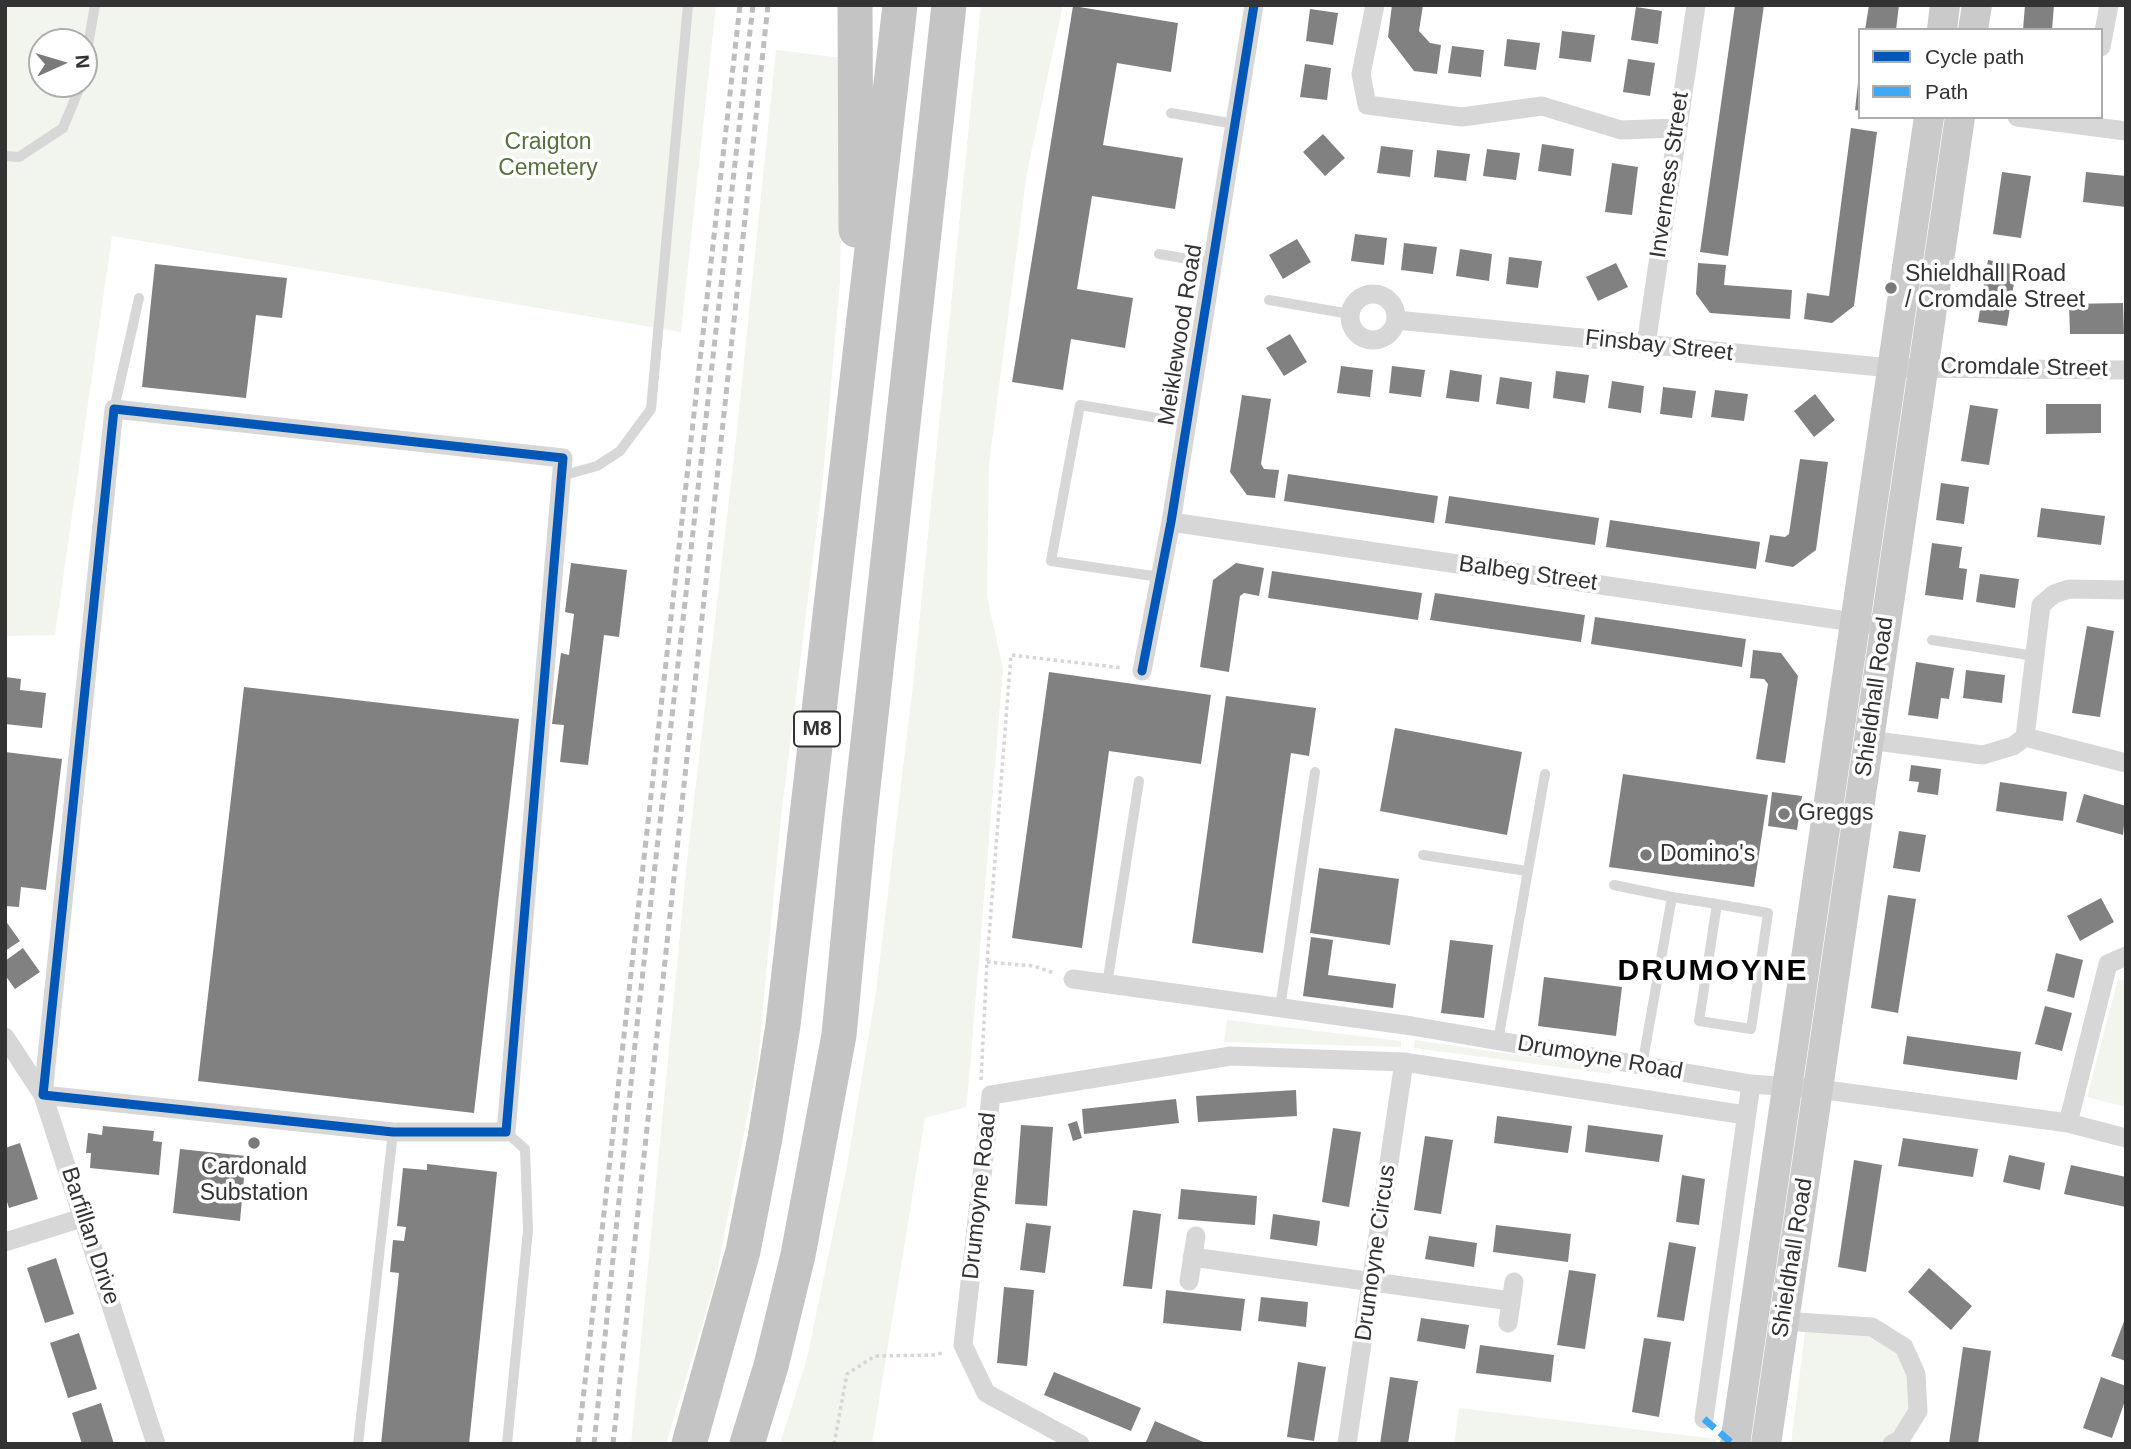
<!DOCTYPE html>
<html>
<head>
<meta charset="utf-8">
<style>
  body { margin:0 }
  #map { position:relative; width:2131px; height:1449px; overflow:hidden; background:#fff; font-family:Helvetica,sans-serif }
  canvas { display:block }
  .frame { position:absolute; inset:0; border:7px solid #333; pointer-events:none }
  .legend { position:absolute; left:1858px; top:28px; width:245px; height:91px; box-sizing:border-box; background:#fff; border:2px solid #adadad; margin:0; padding:9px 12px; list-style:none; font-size:21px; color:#333 }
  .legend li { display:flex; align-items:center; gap:14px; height:35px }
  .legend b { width:35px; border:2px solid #adadad }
  .north { position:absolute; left:28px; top:28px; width:70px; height:70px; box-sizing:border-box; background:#fff; border:2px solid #adadad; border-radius:50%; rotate:86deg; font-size:19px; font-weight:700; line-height:28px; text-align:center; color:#333 }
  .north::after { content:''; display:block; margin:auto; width:24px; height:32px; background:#7a7a7a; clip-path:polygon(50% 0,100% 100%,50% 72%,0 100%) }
</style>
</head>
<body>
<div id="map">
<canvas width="2131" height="1449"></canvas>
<div class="frame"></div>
<ul class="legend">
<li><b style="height:9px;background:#0057b8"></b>Cycle path</li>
<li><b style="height:9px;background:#3fa9f5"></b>Path</li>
</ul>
<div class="north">N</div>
</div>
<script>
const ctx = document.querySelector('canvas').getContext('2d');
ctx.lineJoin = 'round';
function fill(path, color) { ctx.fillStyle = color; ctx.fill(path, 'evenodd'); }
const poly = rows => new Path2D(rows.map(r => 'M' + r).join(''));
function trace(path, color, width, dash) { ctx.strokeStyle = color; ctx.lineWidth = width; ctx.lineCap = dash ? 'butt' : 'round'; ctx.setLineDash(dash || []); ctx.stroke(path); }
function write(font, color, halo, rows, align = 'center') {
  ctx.font = font + ' Helvetica,sans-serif'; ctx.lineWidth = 7; ctx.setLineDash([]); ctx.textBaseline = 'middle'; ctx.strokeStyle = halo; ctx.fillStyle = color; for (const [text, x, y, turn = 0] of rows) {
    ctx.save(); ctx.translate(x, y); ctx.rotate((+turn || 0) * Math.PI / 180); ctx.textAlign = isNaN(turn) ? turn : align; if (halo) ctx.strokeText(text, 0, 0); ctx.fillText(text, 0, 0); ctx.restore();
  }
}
const green = poly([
  [5,5,716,5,681,332,112,236,55,635,5,636],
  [42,42,84,42,84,84,42,84],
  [981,5,1063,5,1027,172,989,464,987,597,1003,669,968,1090,966,1107,925,1118,872,1444,780,1444,807,1358,846,1171,876,992,913,685],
  [776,50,843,58,840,282,823,477,781,817,758,1061,715,1282,666,1444,631,1444,687,861,736,439],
  [2118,979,2126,981,2126,1107,2087,1097],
  [1227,1020,1401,1041,1401,1047,1224,1042],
  [1415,1040,1612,1069,1611,1074,1414,1048],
  [1806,1324,1872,1327,1904,1347,1918,1411,1892,1444,1791,1444],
  [1459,1408,1716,1439,1715,1444,1454,1444]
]);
const building = poly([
  [1392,5,1423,5,1419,31,1430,43,1441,45,1437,74,1414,71,1388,37],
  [1735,5,1764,5,1728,256,1700,252],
  [1869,5,1899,5,1896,30,1865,30],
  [2025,5,2054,5,2052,30,2023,30],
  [1073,6,1178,23,1171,72,1117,63,1103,145,1183,158,1175,209,1092,196,1077,289,1133,298,1125,348,1071,339,1063,390,1012,382],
  [1636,7,1662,11,1658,44,1631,40],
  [1310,9,1338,13,1333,45,1306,41],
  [1562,31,1595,35,1591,62,1559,58],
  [1507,39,1540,43,1536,70,1504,66],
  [1452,46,1484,50,1481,77,1448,73],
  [1628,59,1655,63,1650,96,1623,92],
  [1305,64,1331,68,1327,100,1300,97],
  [1858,83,1860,83,1860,111,1855,110],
  [1851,128,1877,132,1854,306,1832,323,1804,319,1807,293,1829,296],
  [1323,134,1345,158,1325,176,1303,152],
  [1542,144,1574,149,1571,176,1538,171],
  [1381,146,1413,150,1410,177,1377,173],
  [1487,149,1520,153,1516,180,1483,176],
  [1437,150,1470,154,1466,181,1434,177],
  [1612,163,1638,167,1632,215,1605,212],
  [2002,172,2031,176,2021,238,1993,234],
  [2086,172,2126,176,2126,207,2083,202],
  [1355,234,1387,238,1384,265,1351,261],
  [1297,239,1311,262,1283,279,1269,255],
  [1404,243,1437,247,1433,274,1401,270],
  [1460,249,1492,254,1489,281,1456,276],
  [1509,257,1542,261,1538,288,1506,284],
  [1988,260,2017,265,2007,326,1978,322],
  [1616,263,1628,287,1598,301,1586,277],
  [1698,263,1726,265,1724,285,1792,290,1790,319,1710,313,1696,294],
  [155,264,287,278,282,318,256,315,246,398,142,387],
  [2123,303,2124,334,2070,334,2069,304],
  [1290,334,1307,362,1284,376,1266,348],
  [1341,366,1373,370,1370,397,1337,393],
  [1392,366,1425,370,1421,397,1389,393],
  [1450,370,1482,375,1479,402,1446,398],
  [1556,371,1589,375,1585,403,1553,398],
  [1500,377,1532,382,1529,409,1496,404],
  [1612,381,1644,386,1641,413,1608,408],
  [1663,387,1696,391,1692,418,1660,414],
  [1715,390,1748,394,1744,421,1711,417],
  [1815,394,1835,420,1814,437,1794,411],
  [1242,395,1271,399,1261,464,1264,469,1279,470,1275,498,1247,495,1230,472],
  [2046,404,2101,404,2101,433,2046,434],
  [1970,405,1998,409,1989,465,1961,461],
  [1800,459,1828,462,1816,550,1793,567,1765,562,1770,535,1785,537,1789,534],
  [1288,474,1438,496,1434,523,1284,501],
  [1941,483,1969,487,1964,524,1936,520],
  [1449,496,1599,518,1595,545,1445,523],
  [2041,508,2105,516,2101,545,2037,537],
  [1610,520,1760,542,1756,569,1606,547],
  [1932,543,1962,547,1959,568,1967,569,1963,600,1925,595],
  [571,563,627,570,619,637,604,635,588,765,560,762,564,725,552,724,561,653,569,655,574,614,565,612],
  [1236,563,1264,568,1259,596,1244,593,1240,596,1229,672,1200,667,1213,580],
  [1272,571,1422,593,1418,620,1268,598],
  [1980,574,2019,579,2015,608,1976,602],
  [1435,593,1585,615,1581,642,1430,620],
  [1595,617,1746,639,1742,667,1591,644],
  [2087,626,2114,631,2100,717,2072,713],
  [1753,650,1781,653,1798,676,1785,763,1756,759,1768,684,1764,679,1750,678],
  [1916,662,1954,668,1949,699,1941,698,1938,719,1908,715],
  [1966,670,2005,675,2002,703,1963,698],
  [1049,672,1211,695,1201,764,1109,751,1082,948,1012,938],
  [5,677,21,679,20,690,46,693,42,728,5,724],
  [244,687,519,719,474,1113,198,1081],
  [1226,696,1316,708,1309,756,1291,753,1263,953,1192,943],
  [1395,728,1522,752,1507,835,1380,811],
  [5,752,62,759,46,890,21,887,19,907,5,906],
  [1911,765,1941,769,1938,795,1917,792,1919,782,1909,781],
  [1623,774,1768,795,1754,887,1609,867],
  [2000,782,2067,792,2063,821,1996,811],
  [1772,792,1802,796,1797,830,1768,826],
  [2084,794,2126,806,2123,835,2076,822],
  [1899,831,1926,835,1920,872,1893,868],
  [1319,868,1399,879,1390,945,1310,933],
  [1888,895,1916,899,1898,1013,1871,1008],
  [2101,898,2114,922,2080,941,2067,916],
  [5,920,20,941,5,951],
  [1311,937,1333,940,1328,975,1396,984,1393,1008,1303,996],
  [1450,940,1493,945,1484,1018,1441,1013],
  [23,948,40,972,15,989,5,975,5,961],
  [2056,953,2083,960,2074,998,2047,991],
  [1544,977,1622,987,1616,1036,1538,1026],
  [2045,1006,2072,1013,2062,1051,2035,1044],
  [1907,1036,2021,1052,2017,1080,1903,1064],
  [1296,1090,1297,1116,1198,1122,1196,1096],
  [1176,1099,1179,1123,1084,1134,1082,1109],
  [1497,1116,1572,1126,1568,1153,1494,1143],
  [1077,1121,1082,1138,1073,1141,1068,1124],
  [1021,1125,1053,1127,1047,1206,1015,1204],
  [1588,1125,1663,1135,1659,1162,1585,1152],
  [103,1126,154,1131,153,1141,162,1142,159,1175,90,1168,91,1153,86,1153,88,1133,102,1135],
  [1333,1128,1361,1132,1349,1207,1322,1202],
  [1425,1136,1453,1140,1441,1214,1414,1210],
  [1903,1138,1978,1149,1973,1177,1898,1166],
  [250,1139,259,1139,259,1148,249,1147],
  [20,1143,38,1199,9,1208,5,1196,5,1148],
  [180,1149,246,1156,240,1221,173,1213],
  [2009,1155,2045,1163,2040,1190,2003,1182],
  [1854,1160,1882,1165,1866,1272,1838,1267],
  [427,1164,497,1172,469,1444,381,1444,399,1273,390,1272,393,1240,404,1241,406,1227,397,1226,403,1168,427,1170],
  [2071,1165,2126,1177,2126,1207,2064,1194],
  [1682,1175,1705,1179,1699,1225,1676,1222],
  [1181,1189,1257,1196,1255,1225,1178,1219],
  [1133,1210,1161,1214,1152,1289,1123,1286],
  [1273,1214,1320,1221,1317,1246,1270,1239],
  [1026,1223,1051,1226,1045,1273,1020,1270],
  [1496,1225,1571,1234,1568,1262,1493,1252],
  [1429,1236,1477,1243,1474,1267,1425,1259],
  [1669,1242,1696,1247,1684,1321,1657,1317],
  [56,1258,74,1314,45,1323,27,1268],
  [1929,1268,1972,1306,1951,1330,1908,1292],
  [1569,1270,1596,1274,1585,1349,1557,1345],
  [1004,1287,1034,1290,1027,1366,997,1363],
  [1166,1290,1245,1299,1241,1331,1163,1323],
  [1261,1297,1308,1302,1306,1327,1258,1321],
  [2126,1316,2126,1361,2111,1356],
  [1421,1318,1469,1325,1465,1349,1417,1341],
  [79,1333,97,1389,68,1398,50,1343],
  [1644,1338,1671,1342,1659,1417,1632,1412],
  [1480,1345,1554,1355,1551,1382,1476,1373],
  [1963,1347,1991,1351,1978,1444,1949,1444],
  [1298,1362,1326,1367,1314,1441,1287,1437],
  [1054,1372,1141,1408,1131,1431,1044,1395],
  [1390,1377,1418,1381,1408,1444,1380,1444],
  [2101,1377,2126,1386,2126,1398,2112,1438,2083,1428],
  [101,1403,114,1444,82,1444,72,1413],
  [1155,1421,1208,1444,1145,1444]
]);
const path = poly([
  [987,962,1034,966,1054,973],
  [981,1080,987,962,1011,655,1123,668],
  [834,1444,847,1374,875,1356,936,1355,945,1352]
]);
const lane = poly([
  [84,68,95,5],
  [1171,113,1235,124],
  [5,156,19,157,63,128,81,84],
  [1159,254,1212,263],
  [1269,300,1350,314],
  [114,409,139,298],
  [561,476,597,466,620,451,651,409,688,5],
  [1160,577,1051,561,1080,405,1187,423],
  [1932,640,2035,656],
  [1423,855,1527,871],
  [1614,885,1672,897],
  [1107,984,1139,781],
  [1280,1008,1315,772],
  [1498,1041,1545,774],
  [1642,1066,1672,897,1717,904,1768,913,1751,1029,1699,1021,1717,904],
  [506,1132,525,1149,528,1230,507,1444],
  [358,1444,393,1132]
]);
const street = poly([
  [1375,5,1361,74,1367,105,1462,117,1542,106,1621,130,1677,128],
  [2101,47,2109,5],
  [2017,117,2126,131],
  '1350 317a23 23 0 1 1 46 0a23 23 0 1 1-46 0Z',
  [1396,320,1891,368,2126,370],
  [1646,345,1696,5],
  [114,409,563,458,506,1132,393,1132,43,1095,114,409],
  [1171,522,1867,624],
  [1142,671,1171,522,1254,5],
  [2025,737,2126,763],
  [1869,740,1983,755,2013,746,2025,737,2041,605,2054,594,2069,589,2126,590],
  [1073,979,1412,1026,1751,1084,1819,1089,2068,1123,2126,1138],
  [5,1037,43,1095,156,1444],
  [2068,1123,2108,964,2126,956],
  [5,1242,85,1217],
  [1192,1257,1511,1301],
  [1189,1281,1196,1236],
  [1783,1321,1872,1327,1904,1347,1916,1374,1918,1411,1900,1440,1892,1444],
  [1508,1323,1514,1282],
  [1704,1419,1751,1084],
  [1080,1444,986,1393,963,1345,991,1095,1231,1056,1404,1062,1745,1115],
  [1347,1444,1404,1062]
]);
const primary = poly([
  [1942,30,1945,5],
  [1973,30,1977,5],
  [1735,1444,1929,117],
  [1766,1444,1960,117]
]);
const highway = poly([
  [855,5,856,230],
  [689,1444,743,1251,765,1138,783,1025,900,5],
  [747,1444,771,1366,798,1255,839,1035,859,824,949,5]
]);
const rail = poly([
  [578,1444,740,5],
  [594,1444,638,1015,753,5],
  [613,1444,768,5]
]);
const quiet = poly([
  [1704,1419,1733,1444]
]);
const cycleway = poly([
  [114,409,563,458,506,1132,393,1132,43,1095,114,409],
  [1142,671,1171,522,1254,5]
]);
const markers = [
  [1891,288,7,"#7a7a7a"],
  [1784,814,7,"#7a7a7a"],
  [1646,855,7,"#7a7a7a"],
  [254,1143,7,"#7a7a7a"]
];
const shields = [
  [817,729,46]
];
const shieldNames = [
  ["M8",817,729]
];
const parkNames = [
  ["Craigton",548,143],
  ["Cemetery",548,169]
];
const streetNames = [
  ["Inverness Street",1670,175,-82],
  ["Meiklewood Road",1181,335,-81],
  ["Finsbay Street",1659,346,6],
  ["Cromdale Street",2024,368,1],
  ["Balbeg Street",1528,574,8],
  ["Shieldhall Road",1875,697,-82],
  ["Drumoyne Road",1600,1058,10],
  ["Drumoyne Road",980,1196,-84],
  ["Barfillan Drive",90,1236,72],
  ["Drumoyne Circus",1376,1253,-82],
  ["Shieldhall Road",1793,1258,-81]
];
const poiNames = [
  ["Shieldhall Road",1905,275],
  ["/ Cromdale Street",1905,301],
  ["Greggs",1798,814],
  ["Domino's",1660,855],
  ["Cardonald",254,1168,"center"],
  ["Substation",254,1194,"center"]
];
const districtNames = [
  ["DRUMOYNE",1713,972]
];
fill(green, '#f1f5ed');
fill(building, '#818181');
trace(path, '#d6d6d6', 3.5, [3.5, 3.5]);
trace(lane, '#d7d7d7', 10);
trace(street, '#d7d7d7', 19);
trace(primary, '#cacaca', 30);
trace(highway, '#c4c4c4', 35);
trace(rail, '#bebebe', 5, [7, 5]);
trace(quiet, '#3fa9f5', 7, [14, 7]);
trace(cycleway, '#0057b8', 9);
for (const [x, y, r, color] of markers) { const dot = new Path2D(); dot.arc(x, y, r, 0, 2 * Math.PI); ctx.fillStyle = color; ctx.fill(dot); trace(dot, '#fff', 2.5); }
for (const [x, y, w] of shields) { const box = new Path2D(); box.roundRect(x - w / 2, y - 17.5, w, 35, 5); ctx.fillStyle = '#fff'; ctx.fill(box); trace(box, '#333', 2); }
write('bold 21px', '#333', null, shieldNames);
write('23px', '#56703f', '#fff', parkNames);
write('23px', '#333', '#fff', streetNames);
write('23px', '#333', '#fff', poiNames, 'left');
ctx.letterSpacing = '2px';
write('bold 30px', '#000', '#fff', districtNames);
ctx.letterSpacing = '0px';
</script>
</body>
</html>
